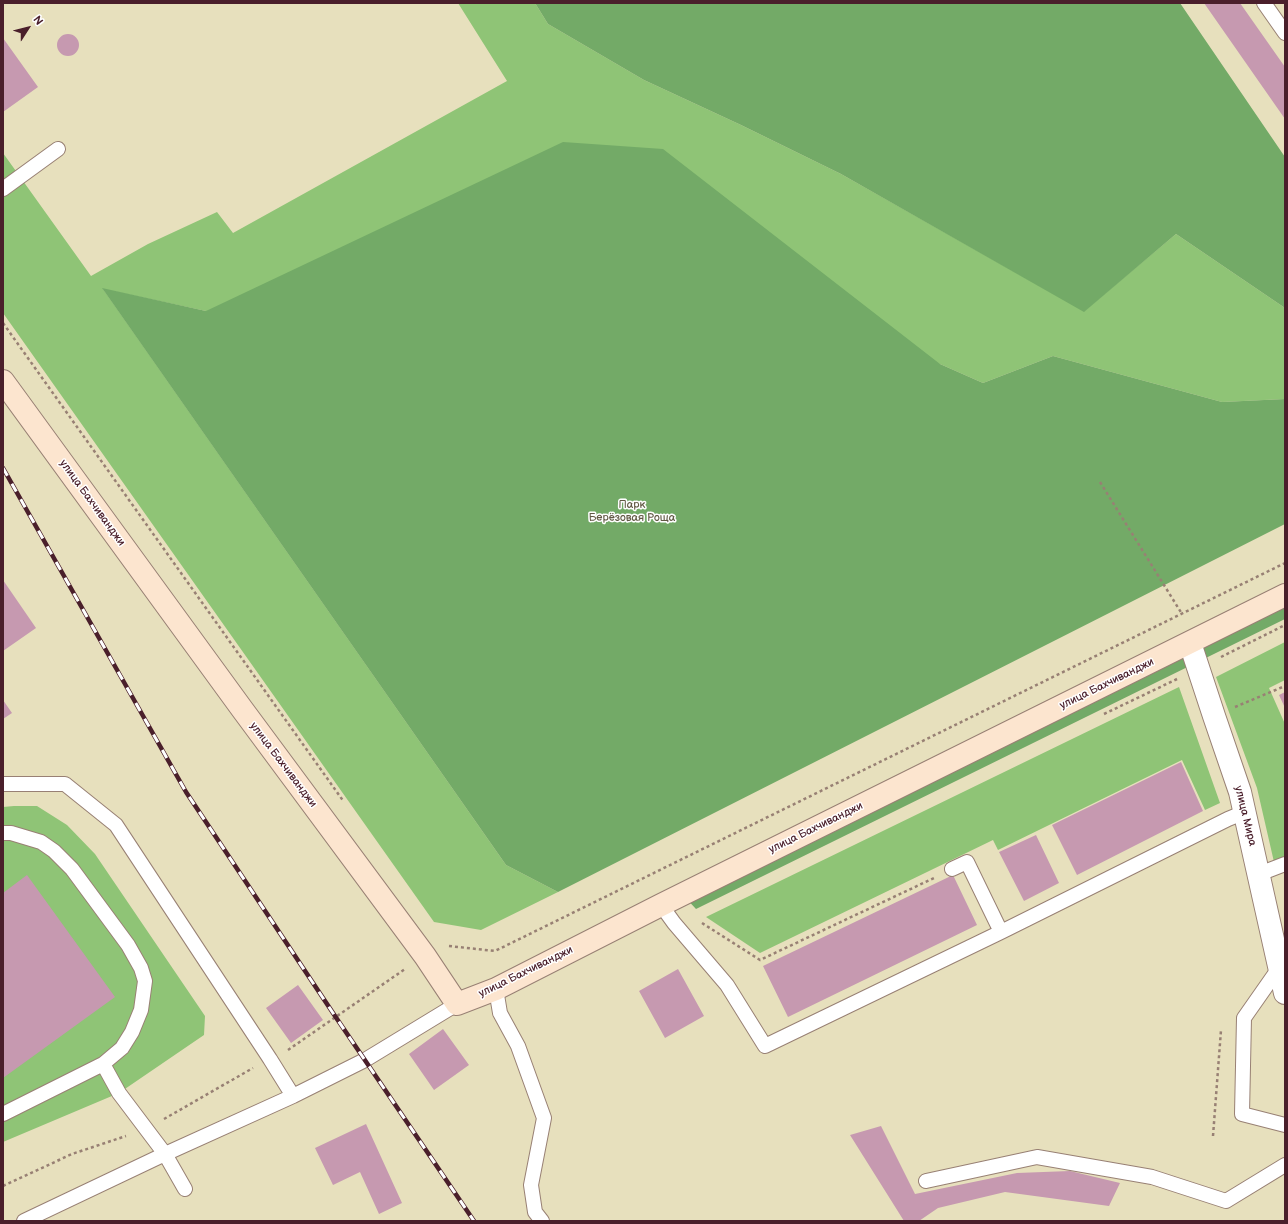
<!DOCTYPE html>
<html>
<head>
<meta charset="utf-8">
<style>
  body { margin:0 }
  #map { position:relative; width:1288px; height:1224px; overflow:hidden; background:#e7e0bd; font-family:"Balsamiq Sans",sans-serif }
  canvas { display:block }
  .frame { position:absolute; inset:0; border:4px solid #4a1f2b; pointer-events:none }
  .north { position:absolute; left:8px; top:8px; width:40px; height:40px; -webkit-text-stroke:3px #fff; paint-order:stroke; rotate:54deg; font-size:11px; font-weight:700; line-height:16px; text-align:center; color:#4a1f2b }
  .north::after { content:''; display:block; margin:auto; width:14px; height:18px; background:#4a1f2b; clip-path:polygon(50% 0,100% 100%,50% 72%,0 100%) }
</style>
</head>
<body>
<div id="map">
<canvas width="1288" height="1224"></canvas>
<div class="frame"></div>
<div class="north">N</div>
</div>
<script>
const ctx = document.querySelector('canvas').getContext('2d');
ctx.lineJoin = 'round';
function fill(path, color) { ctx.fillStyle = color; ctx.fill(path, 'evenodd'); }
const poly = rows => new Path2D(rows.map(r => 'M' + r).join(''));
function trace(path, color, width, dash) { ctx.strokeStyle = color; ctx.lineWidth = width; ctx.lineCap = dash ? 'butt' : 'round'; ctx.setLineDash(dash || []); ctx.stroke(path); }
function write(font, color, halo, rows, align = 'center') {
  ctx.font = font + ' "Balsamiq Sans",sans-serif'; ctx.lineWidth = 3; ctx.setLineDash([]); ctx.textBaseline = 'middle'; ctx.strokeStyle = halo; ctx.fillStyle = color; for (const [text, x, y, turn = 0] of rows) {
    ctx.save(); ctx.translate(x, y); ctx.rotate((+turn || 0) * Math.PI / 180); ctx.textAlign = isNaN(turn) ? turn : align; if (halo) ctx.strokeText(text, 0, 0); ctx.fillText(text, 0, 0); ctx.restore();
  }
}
const green = poly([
  [458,3,535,3,548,24,644,80,741,125,841,174,1084,311,1176,234,1285,308,1285,399,1222,402,1053,356,983,383,940,364,206,311,103,289,506,865,558,892,481,930,434,922,3,313,3,153,91,276,148,244,217,212,233,233,507,81],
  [1285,642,1285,680,1269,688,1285,724,1285,858,1274,862,1257,788,1216,677],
  [1179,687,1220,803,1205,810,1182,760,998,850,993,840,760,953,706,917],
  [14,806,37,806,67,825,95,854,205,1016,204,1035,119,1093,3,1142,3,807]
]);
const forest = poly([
  [535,3,1180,3,1285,157,1285,308,1176,234,1084,312,841,174,741,125,644,80,548,24],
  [563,142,663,149,940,364,983,383,1053,356,1222,402,1285,399,1285,524,558,892,506,865,102,288,206,311],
  [1285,602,1285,619,696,909,682,894]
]);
const building = poly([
  [1204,3,1240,3,1285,67,1285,119],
  '57 45a11 11 0 1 1 22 0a11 11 0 1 1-22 0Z',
  [3,38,38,87,3,112],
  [3,580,36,628,3,651],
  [1285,692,1285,708,1279,695],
  [3,700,12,713,3,719],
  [1181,762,1203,811,1077,875,1052,825],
  [1036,835,1059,883,1024,901,999,852],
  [27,875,115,997,3,1078,3,893],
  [953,875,977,925,788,1017,763,966],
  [678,969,704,1016,665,1038,639,991],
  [298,985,323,1020,291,1043,266,1008],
  [443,1029,469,1065,434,1090,409,1054],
  [366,1124,402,1203,379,1214,360,1172,333,1185,315,1148],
  [881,1126,915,1194,1017,1173,1070,1171,1120,1183,1109,1206,1005,1192,938,1208,919,1221,904,1221,850,1135]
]);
const path = poly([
  [3,323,344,802],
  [1100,482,1182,614],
  [1221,657,1285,625],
  [1235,707,1285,686],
  [1104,714,1177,679],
  [702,923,760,960,934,878],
  [449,946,495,951,1285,563],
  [288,1050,405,969],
  [164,1119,253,1068],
  [1213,1136,1221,1030],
  [3,1186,72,1154,126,1136]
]);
const service = poly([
  [1264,3,1285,33],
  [3,189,58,149],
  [3,784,65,784,116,825,270,1059,293,1096],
  [3,833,11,833,41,842,54,851,72,869,128,945,141,968,145,981,141,1010,132,1032,122,1048,103,1064,3,1114],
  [952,869,967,862,1001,932],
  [1259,874,1285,864],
  [661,905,674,923,727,985,765,1046,1001,932,1228,819,1245,812],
  [1279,968,1244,1018,1242,1114,1285,1125],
  [496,989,500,1013,518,1046,544,1118,531,1185,535,1212,542,1221],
  [103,1064,119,1093,165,1154,185,1189],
  [926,1181,1037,1157,1152,1177,1226,1201,1285,1165],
  [24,1221,165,1154,293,1096,365,1060,457,1004]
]);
const minor = poly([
  [1190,643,1214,716,1240,792,1285,993]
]);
const secondary = poly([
  [3,381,242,709,425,956,457,1004,496,989,661,905,1285,595]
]);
const rail = poly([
  [3,468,186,792,335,1016,474,1221]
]);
const streetNames = [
  ["улица Бахчиванджи",92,503,54],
  ["улица Бахчиванджи",1107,684,-26],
  ["улица Бахчиванджи",283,765,53],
  ["улица Мира",1245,816,76],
  ["улица Бахчиванджи",816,828,-26],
  ["улица Бахчиванджи",526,972,-26]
];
const parkNames = [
  ["Парк",632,505],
  ["Берёзовая Роща",632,518]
];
fill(green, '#8fc476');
fill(forest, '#73aa67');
fill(building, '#c699b0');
trace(service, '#988074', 16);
trace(minor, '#988074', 24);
trace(secondary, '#988074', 24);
trace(path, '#988074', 2.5, [3, 3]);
trace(service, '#fff', 14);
trace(minor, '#fff', 22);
trace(secondary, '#fce5cf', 22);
trace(rail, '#4a1f2b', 4.5);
trace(rail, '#fff', 3, [9]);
write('11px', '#4a1f2b', '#fff', streetNames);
write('11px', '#625945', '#fff', parkNames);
</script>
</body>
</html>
